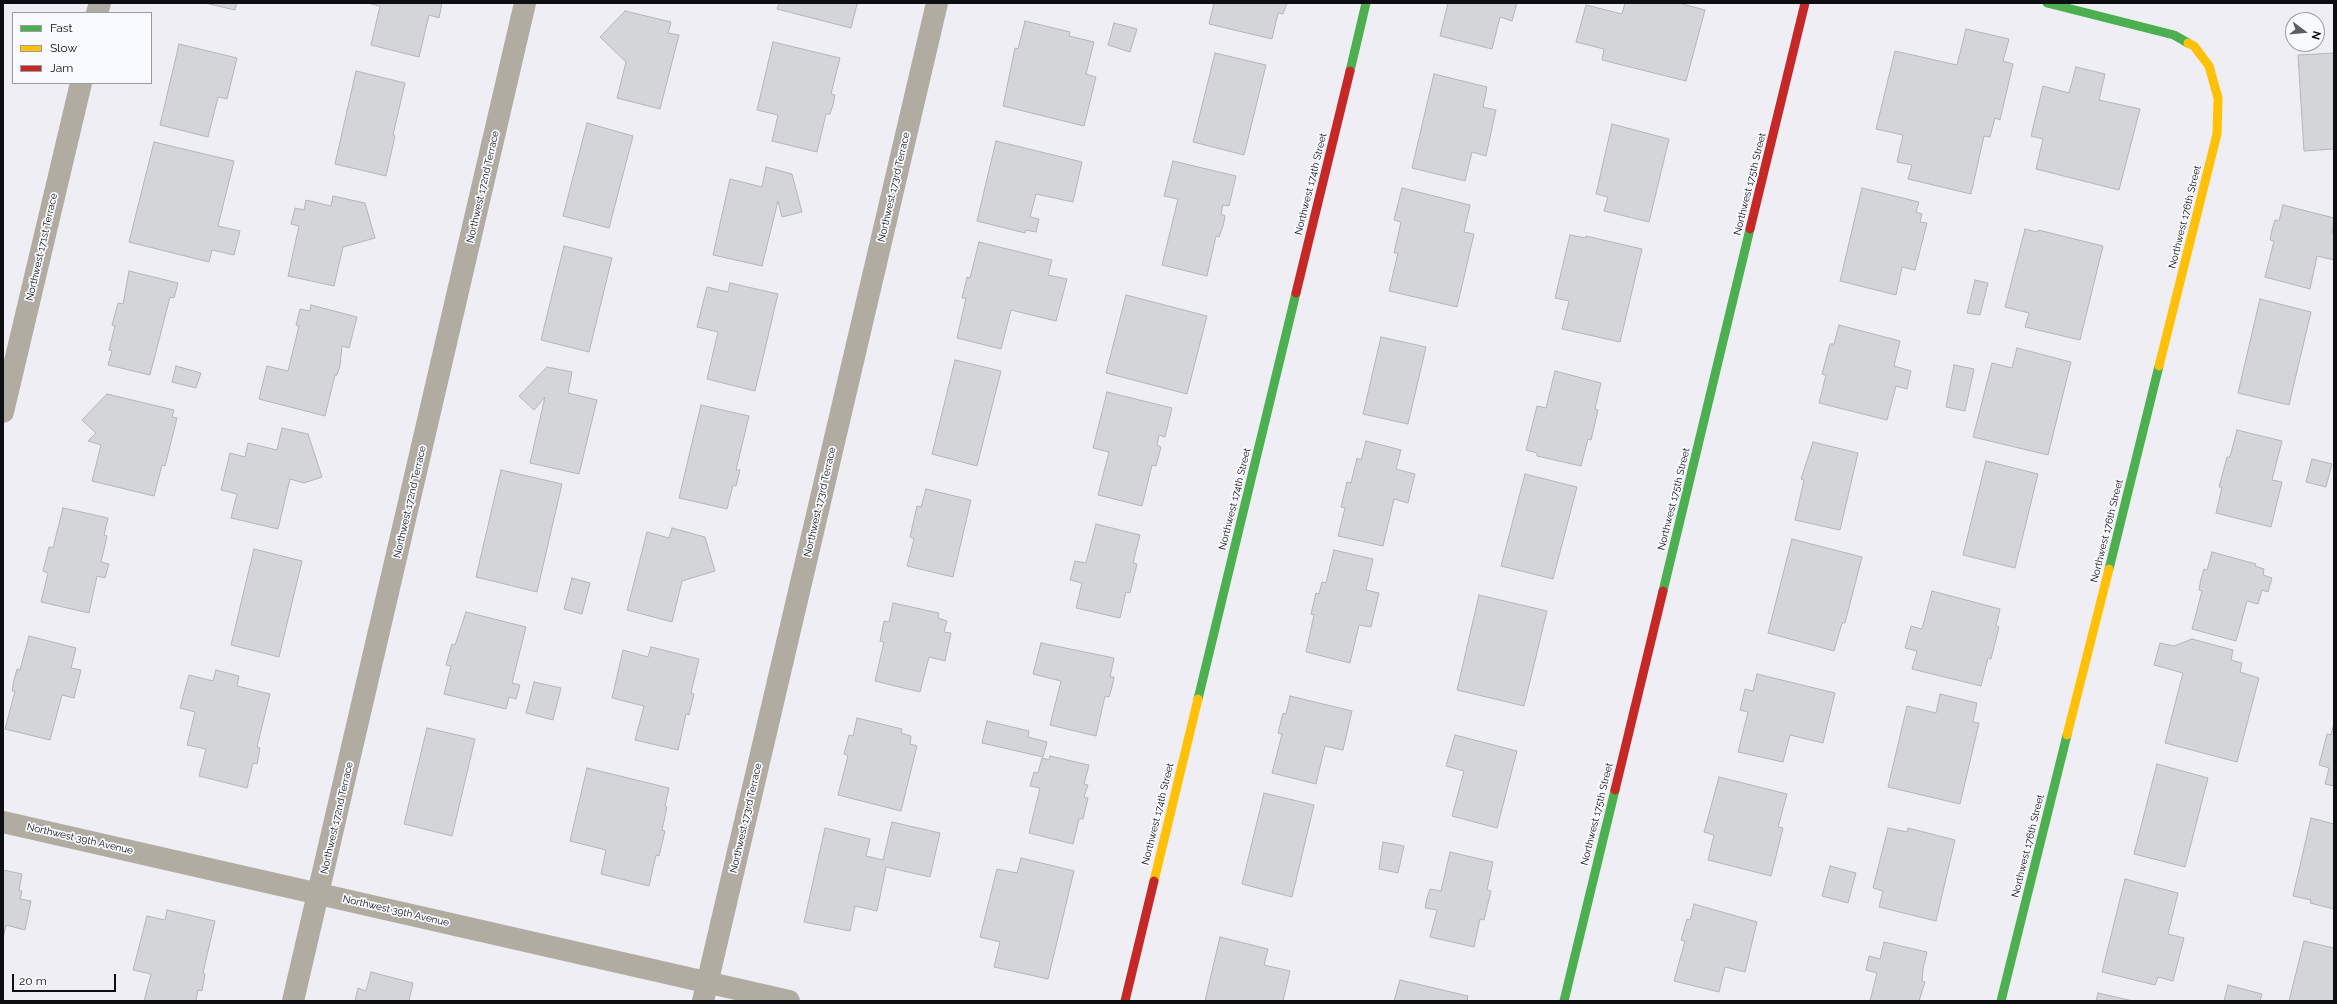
<!DOCTYPE html>
<html>
<head>
<meta charset="utf-8">
<style>
  body { margin:0 }
  #map { position:relative; width:2337px; height:1004px; overflow:hidden; background:#eeeef4; font-family:Raleway,sans-serif }
  canvas { display:block }
  .frame { position:absolute; inset:0; border:4px solid #0d0e12; pointer-events:none }
  .legend { position:absolute; left:12px; top:12px; width:140px; height:72px; box-sizing:border-box; background:#f9faff; border:1px solid #9b9ca0; margin:0; padding:5px 7px; list-style:none; font-size:12px; color:#0d0e12 }
  .legend li { display:flex; align-items:center; gap:8px; height:20px }
  .legend b { width:20px; border:1px solid #9b9ca0 }
  .north { position:absolute; left:2285px; top:12px; width:40px; height:40px; box-sizing:border-box; background:#f9faff; border:1px solid #9b9ca0; border-radius:50%; rotate:106deg; font-size:11px; font-weight:700; line-height:16px; text-align:center; color:#0d0e12 }
  .north::after { content:''; display:block; margin:auto; width:14px; height:18px; background:#5c5c61; clip-path:polygon(50% 0,100% 100%,50% 72%,0 100%) }
  .scale { position:absolute; left:12px; top:974px; width:104px; height:18px; box-sizing:border-box; border:2px solid #0d0e12; border-top:0; padding-left:5px; font-size:12px; line-height:14px; white-space:nowrap; color:#0d0e12; -webkit-text-stroke:3px #f9faff; paint-order:stroke }
</style>
</head>
<body>
<div id="map">
<canvas width="2337" height="1004"></canvas>
<div class="frame"></div>
<ul class="legend">
<li><b style="height:5px;background:#4caf50"></b>Fast</li>
<li><b style="height:5px;background:#ffc107"></b>Slow</li>
<li><b style="height:5px;background:#c62828"></b>Jam</li>
</ul>
<div class="north">N</div>
<div class="scale">20 m</div>
</div>
<script>
const ctx = document.querySelector('canvas').getContext('2d');
ctx.lineJoin = 'round';
function fill(path, color) { ctx.fillStyle = color; ctx.fill(path, 'evenodd'); }
const poly = rows => new Path2D(rows.map(r => 'M' + r).join(''));
function trace(path, color, width, dash) { ctx.strokeStyle = color; ctx.lineWidth = width; ctx.lineCap = dash ? 'butt' : 'round'; ctx.setLineDash(dash || []); ctx.stroke(path); }
function write(font, color, halo, rows, align = 'center') {
  ctx.font = font + ' Raleway,sans-serif'; ctx.lineWidth = 3.5; ctx.setLineDash([]); ctx.textBaseline = 'middle'; ctx.strokeStyle = halo; ctx.fillStyle = color; for (const [text, x, y, turn = 0] of rows) {
    ctx.save(); ctx.translate(x, y); ctx.rotate((+turn || 0) * Math.PI / 180); ctx.textAlign = isNaN(turn) ? turn : align; if (halo) ctx.strokeText(text, 0, 0); ctx.fillText(text, 0, 0); ctx.restore();
  }
}
const building = poly([
  [205,3,237,3,235,10,205,3],
  [367,3,442,3,439,18,429,15,419,57,371,45,380,6,367,3],
  [779,3,861,3,857,4,851,28,777,9,779,3],
  [1214,3,1287,3,1283,14,1278,13,1272,39,1209,24,1214,3],
  [1448,3,1517,3,1512,21,1500,17,1492,49,1440,36,1448,3],
  [1625,3,1679,3,1705,10,1686,81,1602,60,1604,49,1576,42,1586,5,1622,14,1625,3],
  [625,11,671,22,668,33,679,35,660,109,617,98,626,62,600,37,625,11],
  [1025,21,1070,32,1069,36,1094,42,1086,74,1096,77,1084,126,1003,106,1015,48,1018,49,1025,21],
  [1114,23,1137,29,1130,52,1108,45,1114,23],
  [1966,29,2009,39,2003,61,2013,64,2000,120,1995,118,1990,137,1984,136,1971,194,1908,179,1912,165,1897,162,1903,135,1876,129,1895,51,1957,65,1966,29],
  [773,42,840,58,831,94,835,95,833,105,830,114,826,114,817,152,772,141,778,115,757,110,773,42],
  [179,44,237,58,227,99,218,97,208,137,160,125,179,44],
  [1215,53,1266,65,1244,155,1193,142,1215,53],
  [2334,53,2334,149,2304,151,2298,55,2334,53],
  [2076,67,2105,74,2099,100,2140,109,2119,190,2036,169,2043,139,2031,136,2043,86,2069,93,2076,67],
  [356,71,405,83,393,135,395,136,386,176,335,164,356,71],
  [1434,74,1487,87,1483,107,1496,110,1486,156,1472,152,1465,181,1412,168,1434,74],
  [587,123,633,136,609,228,563,216,587,123],
  [1612,124,1669,139,1649,222,1604,211,1608,197,1596,194,1612,124],
  [996,141,1082,162,1073,202,1036,194,1030,217,1039,219,1036,232,1026,230,1025,233,977,221,996,141],
  [154,142,234,161,218,226,240,231,234,255,212,250,209,262,129,242,154,142],
  [1173,161,1236,176,1229,206,1223,205,1221,214,1225,216,1223,226,1219,237,1216,236,1207,276,1162,265,1178,199,1164,196,1173,161],
  [766,167,792,174,802,212,782,217,778,201,762,266,713,255,730,179,762,187,766,167],
  [1402,188,1470,205,1464,232,1474,234,1457,307,1389,291,1398,253,1394,253,1401,222,1394,220,1402,188],
  [1862,188,1919,202,1916,212,1922,214,1920,222,1927,223,1915,270,1902,267,1896,295,1840,281,1862,188],
  [333,196,365,203,375,238,343,247,334,286,288,276,299,226,291,224,295,208,304,210,306,200,331,206,333,196],
  [2283,205,2334,218,2332,233,2334,233,2334,260,2317,256,2310,289,2265,277,2274,241,2270,240,2272,230,2275,220,2279,221,2283,205],
  [2025,229,2037,232,2038,230,2103,246,2080,340,2025,327,2029,313,2005,307,2025,229],
  [1570,235,1586,238,1586,236,1642,249,1620,342,1562,329,1569,301,1555,298,1570,235],
  [979,242,1052,260,1048,275,1067,279,1056,321,1011,310,1001,349,957,338,966,298,962,298,967,277,970,278,979,242],
  [564,246,612,258,589,352,541,340,564,246],
  [129,271,178,283,174,298,170,297,150,375,108,365,112,351,109,350,115,326,112,325,118,303,123,304,129,271],
  [1975,280,1988,283,1980,315,1967,313,1975,280],
  [730,283,778,294,755,391,707,379,718,332,697,327,707,287,728,292,730,283],
  [1126,295,1207,316,1187,394,1106,373,1126,295],
  [2260,299,2311,312,2289,405,2238,393,2260,299],
  [311,305,357,317,349,348,342,346,340,366,337,375,335,375,325,416,259,399,267,366,288,371,299,326,296,325,300,309,310,311,311,305],
  [1839,325,1900,341,1894,366,1911,371,1907,389,1896,386,1887,420,1819,403,1826,375,1822,374,1830,344,1834,344,1839,325],
  [1381,337,1426,347,1408,424,1363,414,1381,337],
  [2017,348,2071,362,2048,455,1973,437,1992,363,2012,368,2017,348],
  [955,360,1001,371,977,466,932,454,955,360],
  [1954,365,1974,369,1965,411,1946,407,1954,365],
  [176,366,201,373,196,388,172,382,176,366],
  [547,367,572,372,568,393,597,400,579,474,530,463,545,397,534,410,519,396,547,367],
  [1555,371,1601,383,1595,409,1598,410,1591,440,1588,439,1581,466,1537,456,1537,453,1526,450,1537,406,1546,408,1555,371],
  [1107,392,1172,408,1165,437,1159,435,1157,445,1161,447,1156,466,1152,465,1142,506,1098,495,1109,452,1093,448,1107,392],
  [107,394,174,410,172,417,177,418,165,466,162,465,154,496,92,481,101,445,88,441,96,433,82,420,107,394],
  [701,405,749,416,736,470,740,470,736,486,733,485,727,509,679,498,701,405],
  [282,428,308,434,322,477,304,483,290,479,278,529,231,518,237,494,221,490,230,453,245,457,248,443,277,450,282,428],
  [2237,430,2282,441,2272,480,2282,482,2271,527,2216,513,2222,487,2219,487,2227,457,2230,457,2237,430],
  [1366,441,1401,450,1396,469,1415,474,1408,503,1394,499,1383,546,1338,536,1345,508,1341,507,1347,482,1351,483,1357,458,1361,460,1366,441],
  [1813,442,1858,453,1840,530,1795,520,1804,480,1801,479,1813,442],
  [2312,459,2332,464,2326,487,2306,482,2312,459],
  [1986,461,2038,474,2015,568,1963,555,1986,461],
  [501,470,562,484,537,592,476,577,501,470],
  [1525,474,1577,487,1553,579,1501,566,1525,474],
  [926,489,971,500,953,577,907,566,914,539,910,537,917,506,921,507,926,489],
  [63,508,108,518,104,535,107,536,101,562,109,564,105,578,97,576,89,613,41,602,48,573,43,571,49,547,53,548,63,508],
  [1096,524,1140,535,1133,563,1137,564,1130,593,1126,592,1120,618,1076,608,1082,583,1070,580,1075,561,1086,563,1096,524],
  [672,528,705,537,715,571,682,581,672,622,627,610,647,532,669,538,672,528],
  [1792,539,1862,557,1845,623,1842,623,1834,651,1768,633,1792,539],
  [254,549,302,561,279,657,231,645,254,549],
  [1334,550,1373,559,1366,590,1379,593,1371,627,1359,625,1350,663,1306,652,1314,615,1311,614,1316,593,1319,594,1322,582,1326,583,1334,550],
  [2212,552,2256,564,2255,566,2264,569,2263,575,2272,578,2268,592,2262,590,2258,604,2247,601,2236,641,2192,629,2202,591,2199,590,2201,579,2204,569,2207,570,2212,552],
  [572,578,590,583,582,614,564,609,572,578],
  [1932,591,2000,609,1996,626,1999,627,1991,659,1988,658,1981,686,1912,669,1917,651,1905,648,1911,626,1922,629,1932,591],
  [1479,595,1547,611,1524,706,1457,690,1479,595],
  [893,603,939,613,938,618,947,621,944,632,951,633,945,661,929,657,920,692,875,681,884,642,880,641,884,621,889,622,893,603],
  [466,612,526,627,512,683,520,685,516,699,509,697,506,709,444,694,451,666,446,665,449,654,452,644,455,645,466,612],
  [29,636,76,648,71,668,81,670,74,698,62,695,50,740,5,729,15,691,12,691,14,680,17,669,20,670,29,636],
  [2192,639,2233,650,2231,660,2242,663,2240,672,2259,678,2237,762,2165,743,2183,673,2154,665,2160,643,2174,646,2192,639],
  [1041,643,1114,658,1110,677,1114,677,1112,687,1109,697,1105,696,1096,736,1050,725,1061,681,1033,674,1041,643],
  [651,647,699,659,691,693,694,694,689,715,686,714,678,750,635,740,644,706,612,698,623,650,648,657,651,647],
  [216,670,239,676,237,686,270,694,257,747,260,748,257,764,253,763,247,788,199,776,206,749,187,745,195,712,180,708,189,675,213,681,216,670],
  [1757,674,1835,693,1823,743,1790,735,1783,762,1738,752,1748,712,1740,710,1745,689,1753,691,1757,674],
  [534,682,561,688,553,720,526,713,534,682],
  [1940,694,1977,703,1973,722,1979,723,1960,804,1888,787,1907,706,1936,713,1940,694],
  [1290,696,1352,711,1343,750,1325,746,1316,784,1272,773,1282,734,1278,733,1283,713,1286,714,1290,696],
  [857,718,902,729,901,733,911,736,910,744,917,746,901,811,838,795,848,756,844,754,849,735,853,736,857,718],
  [987,721,1029,731,1028,737,1047,742,1043,757,982,743,987,721],
  [2334,723,2334,786,2325,784,2329,768,2319,765,2327,734,2331,735,2334,723],
  [427,728,475,739,452,836,404,824,427,728],
  [1455,735,1517,751,1497,828,1452,816,1464,771,1446,766,1455,735],
  [1050,756,1089,765,1084,784,1088,785,1084,797,1088,798,1083,819,1079,819,1073,844,1029,833,1040,788,1030,786,1034,772,1038,773,1042,758,1049,760,1050,756],
  [2157,764,2208,778,2185,867,2134,854,2157,764],
  [587,768,669,788,665,806,667,807,662,830,665,831,659,856,656,855,649,886,601,874,606,850,570,841,587,768],
  [1719,777,1787,794,1778,827,1783,828,1771,876,1708,860,1714,835,1704,832,1719,777],
  [1264,793,1314,805,1292,897,1242,884,1264,793],
  [2311,818,2334,824,2334,909,2310,903,2311,900,2293,896,2311,818],
  [892,822,940,833,930,877,886,867,877,911,855,906,850,931,804,922,825,828,870,839,866,856,883,860,892,822],
  [1888,828,1907,832,1908,828,1955,840,1936,921,1879,907,1883,891,1873,888,1888,828],
  [1383,842,1404,846,1398,873,1379,869,1383,842],
  [1450,852,1493,862,1487,890,1491,891,1484,920,1480,919,1474,947,1430,937,1437,910,1425,908,1427,898,1430,889,1441,891,1450,852],
  [1021,858,1074,871,1048,979,994,967,1000,942,980,937,997,869,1017,873,1021,858],
  [1830,866,1856,873,1848,903,1822,896,1830,866],
  [3,870,22,874,19,890,22,891,20,899,31,901,25,930,6,925,3,939,3,870],
  [2125,879,2178,893,2168,934,2184,938,2173,981,2158,977,2155,985,2102,972,2125,879],
  [1694,904,1757,922,1745,972,1725,967,1719,992,1674,981,1685,941,1681,940,1687,919,1690,920,1694,904],
  [167,910,215,921,203,973,205,974,202,991,198,990,196,1001,144,1001,151,974,133,970,147,916,165,920,167,910],
  [1220,937,1268,949,1264,965,1290,971,1283,1001,1205,1001,1220,937],
  [2304,941,2334,948,2334,1001,2289,1001,2304,941],
  [1884,942,1927,952,1923,969,1922,981,1925,982,1919,1001,1870,1001,1877,973,1866,970,1869,956,1880,959,1884,942],
  [371,972,413,983,409,1001,355,1001,358,988,366,991,371,972],
  [1400,980,1468,996,1467,1001,1394,1001,1400,980],
  [2228,985,2262,994,2260,1001,2224,1001,2228,985],
  [2098,993,2133,1001,2096,1001,2098,993]
]);
const street = poly([
  [97,13,100,3],
  [3,412,81,83],
  [3,822,789,1001],
  [293,1001,525,3],
  [703,1001,937,3]
]);
const fast = poly([
  [2047,3,2174,35,2188,43],
  [1350,71,1366,3],
  [2109,569,2159,366],
  [1663,591,1750,229],
  [1198,699,1296,293],
  [1564,1001,1615,790],
  [2001,1001,2067,735]
]);
const slow = poly([
  [2159,366,2217,134,2218,98,2209,66,2194,46,2188,43],
  [2067,735,2109,569],
  [1154,881,1198,699]
]);
const jam = poly([
  [1750,229,1805,3],
  [1296,293,1350,71],
  [1615,790,1663,591],
  [1125,1001,1154,881]
]);
const streetNames = [
  ["Northwest 174th Street",1311,184,-76],
  ["Northwest 175th Street",1750,184,-76],
  ["Northwest 172nd Terrace",483,187,-77],
  ["Northwest 173rd Terrace",894,187,-77],
  ["Northwest 176th Street",2185,217,-76],
  ["Northwest 171st Terrace",42,247,-77],
  ["Northwest 174th Street",1235,499,-76],
  ["Northwest 175th Street",1674,499,-76],
  ["Northwest 172nd Terrace",410,502,-77],
  ["Northwest 173rd Terrace",820,502,-77],
  ["Northwest 176th Street",2107,531,-76],
  ["Northwest 174th Street",1158,814,-76],
  ["Northwest 175th Street",1597,814,-76],
  ["Northwest 172nd Terrace",337,818,-77],
  ["Northwest 173rd Terrace",746,818,-77],
  ["Northwest 39th Avenue",80,839,13],
  ["Northwest 176th Street",2028,846,-76],
  ["Northwest 39th Avenue",396,911,13]
];
fill(building, '#d4d5d9');
trace(building, '#b4b4b9', 1);
trace(street, '#b1aca1', 22);
trace(fast, '#4caf50', 9);
trace(slow, '#ffc107', 9);
trace(jam, '#c62828', 9);
write('10px', '#0d0e12', '#f9faff', streetNames);
</script>
</body>
</html>
